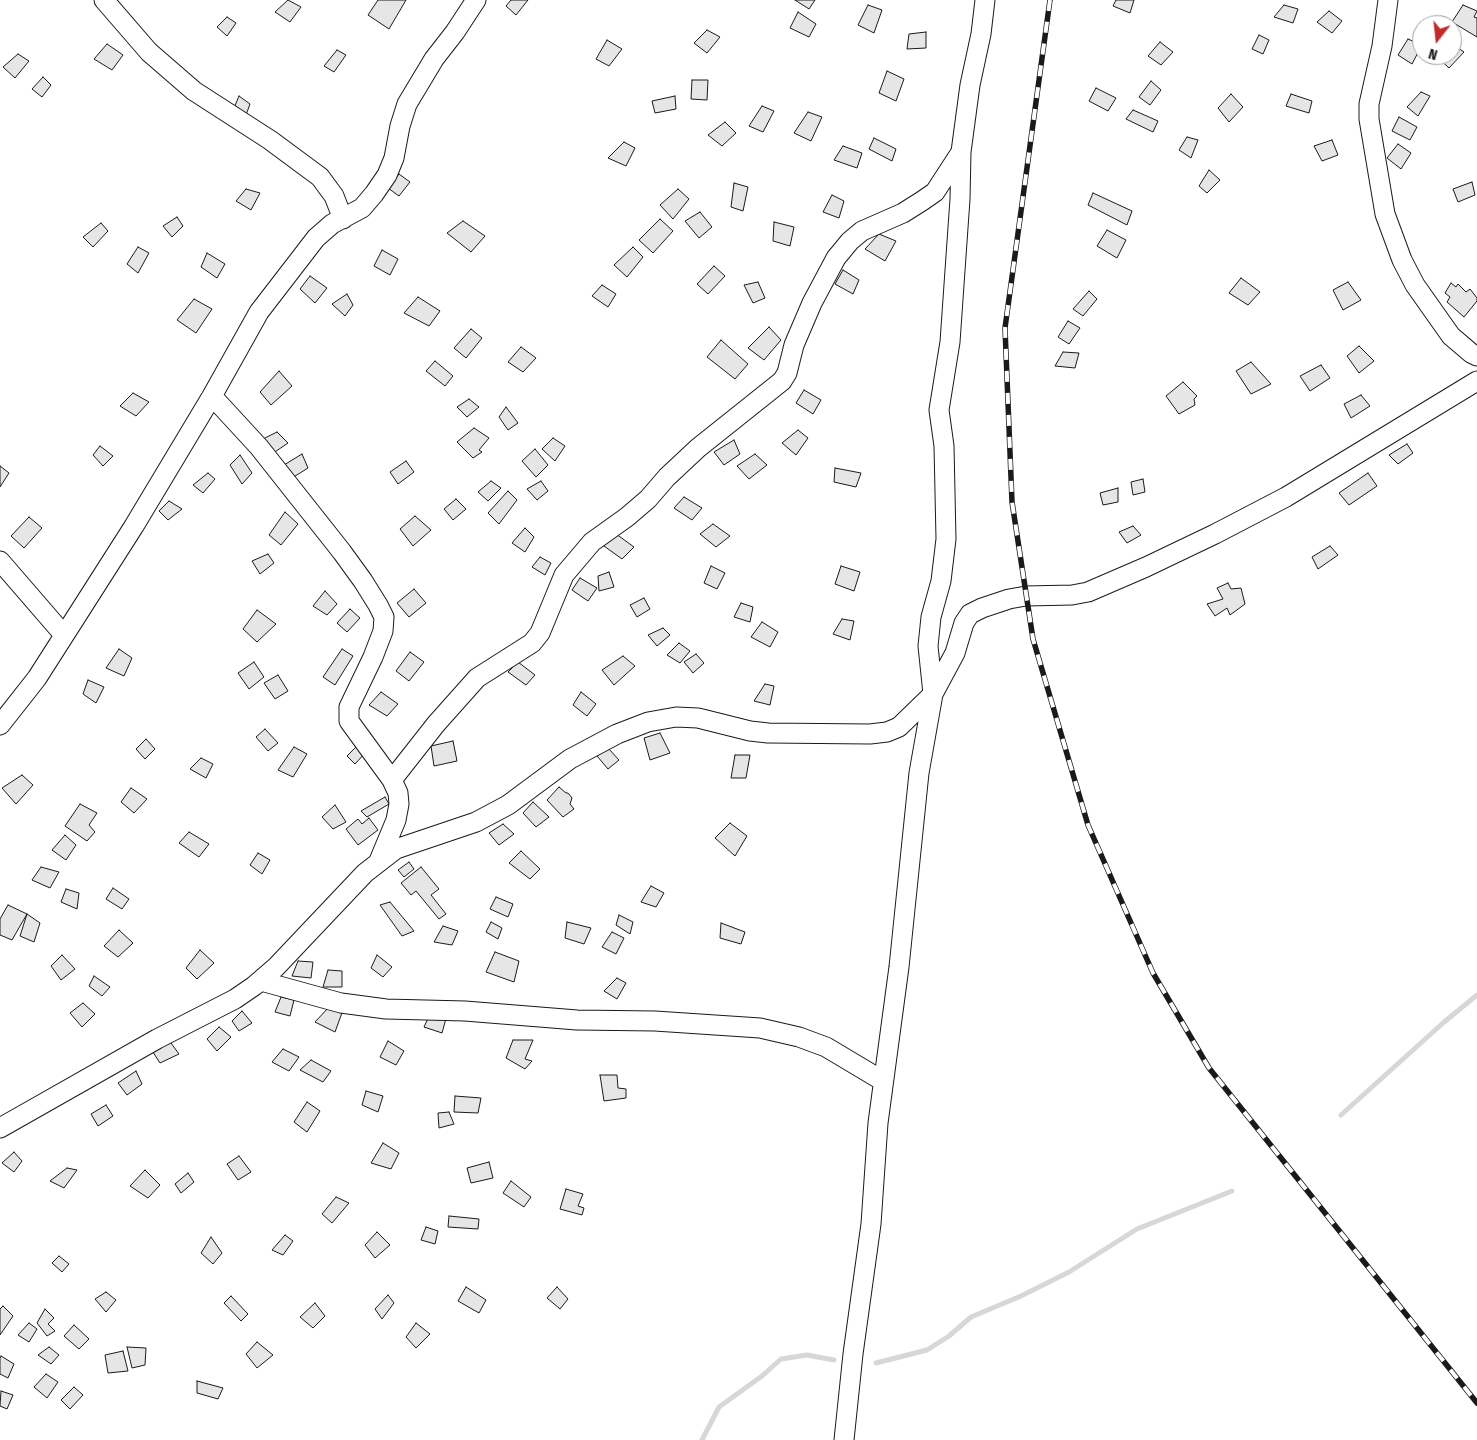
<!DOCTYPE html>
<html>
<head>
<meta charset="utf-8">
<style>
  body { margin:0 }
  #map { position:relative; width:1477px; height:1440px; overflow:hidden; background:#fff; font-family:"Fira Sans Condensed",sans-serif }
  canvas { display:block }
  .north { position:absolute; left:1412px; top:15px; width:50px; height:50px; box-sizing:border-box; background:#fff; border:1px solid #a3a3a3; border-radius:50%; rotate:196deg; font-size:14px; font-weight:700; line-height:20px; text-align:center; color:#1a1a1a }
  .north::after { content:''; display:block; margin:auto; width:18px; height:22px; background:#c62828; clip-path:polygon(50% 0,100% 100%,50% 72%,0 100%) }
</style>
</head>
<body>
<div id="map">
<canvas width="1477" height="1440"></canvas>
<div class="north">N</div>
</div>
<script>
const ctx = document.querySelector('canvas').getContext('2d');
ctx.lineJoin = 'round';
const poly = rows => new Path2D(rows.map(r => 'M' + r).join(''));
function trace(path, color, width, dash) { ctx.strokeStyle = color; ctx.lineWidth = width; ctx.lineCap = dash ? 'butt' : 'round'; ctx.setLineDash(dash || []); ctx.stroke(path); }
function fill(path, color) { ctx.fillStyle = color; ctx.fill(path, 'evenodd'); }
const stream = poly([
  [1341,1115,1443,1023,1477,995],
  [876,1363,927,1350,949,1336,971,1317,1021,1296,1069,1272,1137,1229,1232,1191],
  [702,1440,719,1407,762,1376,781,1359,807,1355,834,1360]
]);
const building = poly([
  [288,0,301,7,290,22,275,12,288,0],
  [378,0,406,0,389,29,368,15,378,0],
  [511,0,528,0,516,15,506,6,511,0],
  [795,0,815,0,809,9,795,0],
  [1116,0,1134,0,1130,13,1113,6,1116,0],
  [868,5,882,10,874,33,858,25,868,5],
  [1284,5,1298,9,1293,23,1274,17,1284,5],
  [1463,5,1477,11,1474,17,1477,18,1477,37,1452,22,1463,5],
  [1329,11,1342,21,1332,33,1317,22,1329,11],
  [798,12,816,24,809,37,790,28,798,12],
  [227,17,236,23,227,36,217,27,227,17],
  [707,30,720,37,707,53,694,43,707,30],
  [926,32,926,48,907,49,909,34,926,32],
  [1259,35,1269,40,1263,54,1252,49,1259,35],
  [1408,39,1422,45,1412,64,1398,55,1408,39],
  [607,40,622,49,609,66,596,59,607,40],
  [1160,42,1173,52,1161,65,1148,56,1160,42],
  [107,44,123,55,112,70,94,59,107,44],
  [1452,44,1464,52,1449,68,1435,55,1452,55,1452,44],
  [337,50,346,55,334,72,324,66,337,50],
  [18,54,29,61,15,78,3,67,18,54],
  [887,71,904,79,896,101,879,93,887,71],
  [43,77,51,85,42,97,32,89,43,77],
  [692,80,708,80,707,100,691,99,692,80],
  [1151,81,1161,90,1150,105,1139,97,1151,81],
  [1096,88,1116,98,1108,111,1089,101,1096,88],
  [1421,92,1430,96,1418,116,1407,107,1421,92],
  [1231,94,1243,107,1229,122,1218,108,1231,94],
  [1291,94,1312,101,1309,113,1286,106,1291,94],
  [239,96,250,104,246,115,234,108,239,96],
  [675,96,676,109,655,113,652,101,675,96],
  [762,106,774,111,763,132,749,126,762,106],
  [1133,110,1158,121,1153,132,1126,119,1133,110],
  [808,112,822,117,811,141,794,133,808,112],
  [1399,117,1417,127,1410,140,1392,131,1399,117],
  [725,122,736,133,722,146,708,135,725,122],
  [1187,137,1198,140,1191,158,1179,150,1187,137],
  [874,138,896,149,892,161,869,149,874,138],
  [1332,140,1338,155,1322,161,1314,146,1332,140],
  [624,142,635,148,626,166,608,158,624,142],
  [1398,144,1411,153,1401,169,1387,158,1398,144],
  [843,146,862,153,857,168,834,160,843,146],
  [1209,170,1220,180,1207,193,1199,186,1209,170],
  [399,174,410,182,399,196,388,188,399,174],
  [1472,182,1475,195,1458,202,1453,189,1472,182],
  [734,183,748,187,743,211,731,207,734,183],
  [246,189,260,193,251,210,236,201,246,189],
  [678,189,689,199,673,219,660,205,678,189],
  [1093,193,1132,211,1127,225,1088,205,1093,193],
  [832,195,844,201,839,218,823,212,832,195],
  [700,212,712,227,699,238,685,221,700,212],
  [177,217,183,226,172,237,163,226,177,217],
  [660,219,673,231,653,253,639,240,660,219],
  [463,221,485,236,471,252,447,233,463,221],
  [774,222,794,227,790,246,773,241,774,222],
  [101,223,108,231,93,247,83,237,101,223],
  [1107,230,1126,240,1117,258,1097,246,1107,230],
  [879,234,896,241,885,261,865,249,879,234],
  [138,247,149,253,138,273,127,264,138,247],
  [633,247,643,257,627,277,614,265,633,247],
  [382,250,398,259,390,275,374,266,382,250],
  [207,253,225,264,217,278,201,267,207,253],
  [714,266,725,276,708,294,697,284,714,266],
  [843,270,859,280,853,294,835,284,843,270],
  [310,276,327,288,315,303,300,289,310,276],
  [1241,278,1260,292,1248,305,1229,293,1241,278],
  [758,282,765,298,753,303,744,285,758,282],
  [1348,282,1361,300,1343,310,1333,290,1348,282],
  [1451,283,1456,287,1458,284,1466,292,1470,289,1477,298,1477,301,1464,317,1447,302,1450,297,1445,293,1451,283],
  [602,285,616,294,608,307,592,296,602,285],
  [1089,291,1097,299,1083,316,1073,309,1089,291],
  [347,294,353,305,345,316,332,304,347,294],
  [418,297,440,311,429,326,404,313,418,297],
  [194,299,212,309,196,333,177,320,194,299],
  [1068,321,1080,328,1069,344,1058,337,1068,321],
  [769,327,781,340,764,360,748,348,769,327],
  [471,329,482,338,466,358,454,348,471,329],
  [721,340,748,364,735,379,707,357,721,340],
  [1359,346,1374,361,1359,373,1347,356,1359,346],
  [521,347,536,358,523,372,508,362,521,347],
  [1063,352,1079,353,1075,368,1055,366,1063,352],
  [435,361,453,376,445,386,426,371,435,361],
  [1251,362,1271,384,1251,394,1236,371,1251,362],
  [1321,365,1330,378,1310,391,1300,376,1321,365],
  [279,371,292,386,271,405,260,392,279,371],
  [1183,382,1197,396,1194,399,1195,405,1179,414,1166,396,1183,382],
  [804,390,821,400,813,414,796,403,804,390],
  [133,393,149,402,136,416,120,406,133,393],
  [1361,395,1370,406,1351,418,1344,404,1361,395],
  [469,399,479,407,467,417,457,407,469,399],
  [506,407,518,423,508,430,499,417,506,407],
  [474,428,489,438,479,450,482,452,473,458,457,442,474,428],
  [798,430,808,438,796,455,782,443,798,430],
  [277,432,288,443,272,454,261,440,277,432],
  [553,438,565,446,555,461,542,449,553,438],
  [734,440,740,454,724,465,714,452,734,440],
  [1407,444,1413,453,1398,464,1389,455,1407,444],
  [100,446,113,456,103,466,93,455,100,446],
  [535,449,548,465,536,477,522,461,535,449],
  [302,454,308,468,292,478,284,465,302,454],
  [755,454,767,465,749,479,737,466,755,454],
  [240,455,252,473,242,484,230,465,240,455],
  [406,461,414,472,398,484,390,472,406,461],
  [0,466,9,473,0,487,0,466],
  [835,468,861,473,856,487,834,482,835,468],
  [208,473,215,479,203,493,193,485,208,473],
  [1368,473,1377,486,1349,505,1339,493,1368,473],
  [1143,479,1145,492,1133,495,1131,482,1143,479],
  [491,481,501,488,488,501,478,492,491,481],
  [541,481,548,491,537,500,527,489,541,481],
  [1118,488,1118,502,1103,505,1100,493,1118,488],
  [508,491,517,500,499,524,488,513,508,491],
  [684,497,702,508,692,520,674,508,684,497],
  [456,499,466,509,453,520,444,509,456,499],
  [169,501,182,509,168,520,159,511,169,501],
  [285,512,298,524,281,545,269,535,285,512],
  [415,516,431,530,413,546,400,529,415,516],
  [29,517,42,528,24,548,11,536,29,517],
  [713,524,730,536,716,547,700,534,713,524],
  [1133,526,1141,535,1127,543,1119,532,1133,526],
  [525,528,534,537,525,552,512,543,525,528],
  [612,531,634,547,622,559,604,546,612,531],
  [1330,546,1338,555,1318,569,1312,557,1330,546],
  [268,554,274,563,260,574,252,561,268,554],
  [540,557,551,563,545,575,532,567,540,557],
  [711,566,725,573,717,589,704,583,711,566],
  [841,566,860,572,854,591,835,584,841,566],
  [609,572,614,587,599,591,598,576,609,572],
  [580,578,597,588,588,601,572,590,580,578],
  [1228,583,1231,589,1241,588,1245,604,1230,615,1227,608,1215,616,1207,604,1223,599,1217,588,1228,583],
  [414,589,426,603,409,617,397,603,414,589],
  [325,591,337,604,327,615,313,606,325,591],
  [644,598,650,609,637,617,630,605,644,598],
  [741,603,753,607,750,622,734,617,741,603],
  [350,609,360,618,347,632,337,623,350,609],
  [257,610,276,624,257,642,243,629,257,610],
  [842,619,854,621,850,640,833,634,842,619],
  [762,622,778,632,770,647,751,637,762,622],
  [663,628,670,635,657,646,648,635,663,628],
  [679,643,690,651,680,663,667,655,679,643],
  [119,649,132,658,124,676,106,668,119,649],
  [342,649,353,656,335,685,323,677,342,649],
  [410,652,424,662,409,681,396,671,410,652],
  [696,654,704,663,693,673,684,662,696,654],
  [623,656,635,666,614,685,602,670,623,656],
  [254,662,264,677,249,689,238,673,254,662],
  [518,662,535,675,526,685,508,672,518,662],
  [278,675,288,691,275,699,264,683,278,675],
  [88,680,104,687,96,703,83,694,88,680],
  [765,684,774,686,770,705,754,701,765,684],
  [381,692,398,704,387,716,369,705,381,692],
  [581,692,596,704,587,716,573,705,581,692],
  [265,729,278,743,268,751,256,737,265,729],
  [660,733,670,753,650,760,644,738,660,733],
  [146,739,155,749,145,759,136,749,146,739],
  [453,741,457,761,434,766,431,746,453,741],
  [359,744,366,752,355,764,347,756,359,744],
  [294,747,307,754,293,777,278,770,294,747],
  [608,748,619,760,608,769,597,756,608,748],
  [735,755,750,755,746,778,731,778,735,755],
  [201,758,213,764,206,778,190,769,201,758],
  [22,775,33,785,16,804,2,788,22,775],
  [559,787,566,793,568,793,572,798,570,804,574,809,563,817,547,800,559,787],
  [131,788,147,799,134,813,121,802,131,788],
  [385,797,389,804,367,817,361,811,385,797],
  [533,802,549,817,536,827,523,813,533,802],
  [80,804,97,813,89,825,95,832,87,841,65,826,80,804],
  [335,805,346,822,333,829,322,817,335,805],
  [369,818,378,830,358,845,346,829,358,819,362,824,369,818],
  [730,823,747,836,735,856,715,838,730,823],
  [503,824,514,834,499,845,489,833,503,824],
  [189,832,209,844,199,857,179,843,189,832],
  [65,835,76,845,66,860,52,850,65,835],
  [521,851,540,869,530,879,509,863,521,851],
  [258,853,270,860,262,874,250,865,258,853],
  [409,862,414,869,404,877,398,870,409,862],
  [41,867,59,872,50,888,32,880,41,867],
  [421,867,439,889,431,895,446,914,439,919,416,891,411,895,401,883,421,867],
  [651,886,664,893,656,907,641,902,651,886],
  [113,888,129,899,122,909,106,899,113,888],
  [66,889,79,893,77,909,61,902,66,889],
  [496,897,513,904,508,917,490,909,496,897],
  [390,902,414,931,402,936,380,905,390,902],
  [8,905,27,914,12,940,0,935,0,919,8,905],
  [27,914,40,923,34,942,20,936,27,914],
  [619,915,633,922,630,934,616,925,619,915],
  [491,922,502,928,498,939,486,932,491,922],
  [567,922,591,928,584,944,565,938,567,922],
  [721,923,745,932,741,944,720,938,721,923],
  [443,926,458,931,452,945,434,942,443,926],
  [119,930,133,943,118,957,104,946,119,930],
  [612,932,624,938,616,954,602,947,612,932],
  [200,950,214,963,197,979,186,968,200,950],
  [495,952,519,961,514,982,486,972,495,952],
  [62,955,75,969,61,980,51,966,62,955],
  [377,955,392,967,383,977,371,968,377,955],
  [298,961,313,962,311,978,292,976,298,961],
  [328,970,342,971,342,987,323,987,328,970],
  [94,976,110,987,102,996,89,986,94,976],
  [617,978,626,983,617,999,604,991,617,978],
  [281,997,294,1000,290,1016,275,1012,281,997],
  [83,1003,95,1014,82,1027,70,1013,83,1003],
  [330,1006,343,1010,335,1032,315,1022,330,1006],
  [242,1011,252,1023,239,1031,232,1021,242,1011],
  [431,1012,447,1015,442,1033,424,1027,431,1012],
  [219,1027,231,1037,217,1051,207,1039,219,1027],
  [168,1039,179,1054,160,1063,151,1049,168,1039],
  [513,1040,533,1040,525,1059,532,1061,525,1069,506,1058,513,1040],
  [388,1041,404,1051,396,1065,380,1057,388,1041],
  [283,1049,299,1057,289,1071,272,1062,283,1049],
  [311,1060,331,1071,323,1082,300,1070,311,1060],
  [136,1071,142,1084,127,1095,118,1083,136,1071],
  [600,1075,617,1075,618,1088,626,1089,626,1098,604,1101,600,1075],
  [366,1091,383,1096,378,1112,362,1105,366,1091],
  [455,1096,481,1098,478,1113,454,1112,455,1096],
  [307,1102,320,1111,307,1132,294,1122,307,1102],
  [106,1105,113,1116,98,1126,91,1114,106,1105],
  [449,1112,454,1124,439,1128,438,1113,449,1112],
  [383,1143,399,1153,391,1169,371,1163,383,1143],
  [14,1152,22,1161,14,1172,2,1163,14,1152],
  [239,1156,251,1172,238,1180,227,1164,239,1156],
  [489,1162,493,1178,471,1183,467,1168,489,1162],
  [67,1168,77,1170,64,1188,50,1181,67,1168],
  [145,1170,160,1185,148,1198,130,1186,145,1170],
  [188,1173,194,1182,181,1193,175,1184,188,1173],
  [511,1181,531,1197,524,1207,503,1193,511,1181],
  [566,1189,583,1194,578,1206,584,1208,582,1215,560,1209,566,1189],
  [336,1197,349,1203,332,1223,322,1214,336,1197],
  [449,1216,479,1219,478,1229,448,1227,449,1216],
  [426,1227,438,1231,435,1244,421,1240,426,1227],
  [377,1232,390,1245,375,1258,365,1245,377,1232],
  [285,1235,293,1241,283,1255,272,1250,285,1235],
  [211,1237,222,1253,213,1264,201,1253,211,1237],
  [59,1256,69,1264,62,1272,52,1263,59,1256],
  [466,1287,486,1300,479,1313,458,1301,466,1287],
  [557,1287,568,1299,560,1309,547,1298,557,1287],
  [106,1292,116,1300,106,1312,95,1299,106,1292],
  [388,1295,394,1303,382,1319,375,1309,388,1295],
  [231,1296,248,1314,241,1321,224,1303,231,1296],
  [315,1303,325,1316,313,1328,300,1317,315,1303],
  [3,1306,13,1316,0,1335,0,1309,3,1306],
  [45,1309,54,1318,48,1324,55,1331,47,1336,37,1323,45,1309],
  [29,1323,37,1329,29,1342,18,1335,29,1323],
  [416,1323,430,1334,416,1348,406,1337,416,1323],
  [74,1325,89,1339,79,1349,64,1336,74,1325],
  [257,1342,273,1355,257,1368,246,1354,257,1342],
  [49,1347,59,1355,51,1364,38,1355,49,1347],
  [127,1347,146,1348,145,1365,132,1368,127,1347],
  [123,1351,128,1371,108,1373,105,1355,123,1351],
  [1,1356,14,1364,8,1378,0,1374,0,1358,1,1356],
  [46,1374,58,1382,47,1398,34,1387,46,1374],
  [197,1381,223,1388,218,1399,197,1393,197,1381],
  [74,1387,83,1395,70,1409,61,1400,74,1387],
  [1,1391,13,1395,7,1409,0,1406,1,1391]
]);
const minor = poly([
  [104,0,149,52,194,91,270,140,320,177,334,196,343,219],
  [1388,0,1382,46,1369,104,1369,119,1385,214,1402,260,1415,285,1451,336,1471,353,1477,356],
  [212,396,259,447,342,552,363,581,378,605,384,617,383,631,373,657,349,707,349,721,392,780,398,793,399,804,396,820,379,861],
  [0,561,64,635],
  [0,725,37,678,134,526,212,396,259,312,316,238,332,224,362,208,374,194,387,175,394,158,400,126,407,104,434,59,455,32,476,0],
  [392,780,436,724,477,678,532,643,540,633,564,575,592,542,627,517,648,499,667,477,698,448,782,381,787,373,794,345,812,303,836,258,850,241,862,231,903,213,922,201,935,192,961,152],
  [261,981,341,1003,386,1009,465,1011,577,1020,655,1021,760,1028,799,1037,826,1047,883,1081],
  [0,1128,157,1039,235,999,254,986,276,967,365,873,396,849,476,822,508,805,570,759,617,734,648,722,676,717,698,718,750,731,768,733,870,734,887,732,899,727,933,694,955,653,964,623,970,614,982,608,1009,599,1026,596,1072,595,1088,592,1146,567,1215,534,1286,497,1477,381],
  [844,1440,853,1354,871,1224,878,1123,899,967,919,773,933,694,928,646,931,617,941,581,946,539,944,446,939,410,950,342,960,199,961,152,970,85,981,34,985,0]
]);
const rail = poly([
  [1050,0,1005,328,1012,502,1033,639,1088,825,1153,973,1209,1068,1477,1403]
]);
trace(stream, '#d7d7d7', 5);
fill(building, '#e6e6e6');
trace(building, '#1a1a1a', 1);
trace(minor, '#1a1a1a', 21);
trace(minor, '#fff', 19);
trace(rail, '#1a1a1a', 5.5);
trace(rail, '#fff', 4, [11]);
</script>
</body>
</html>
